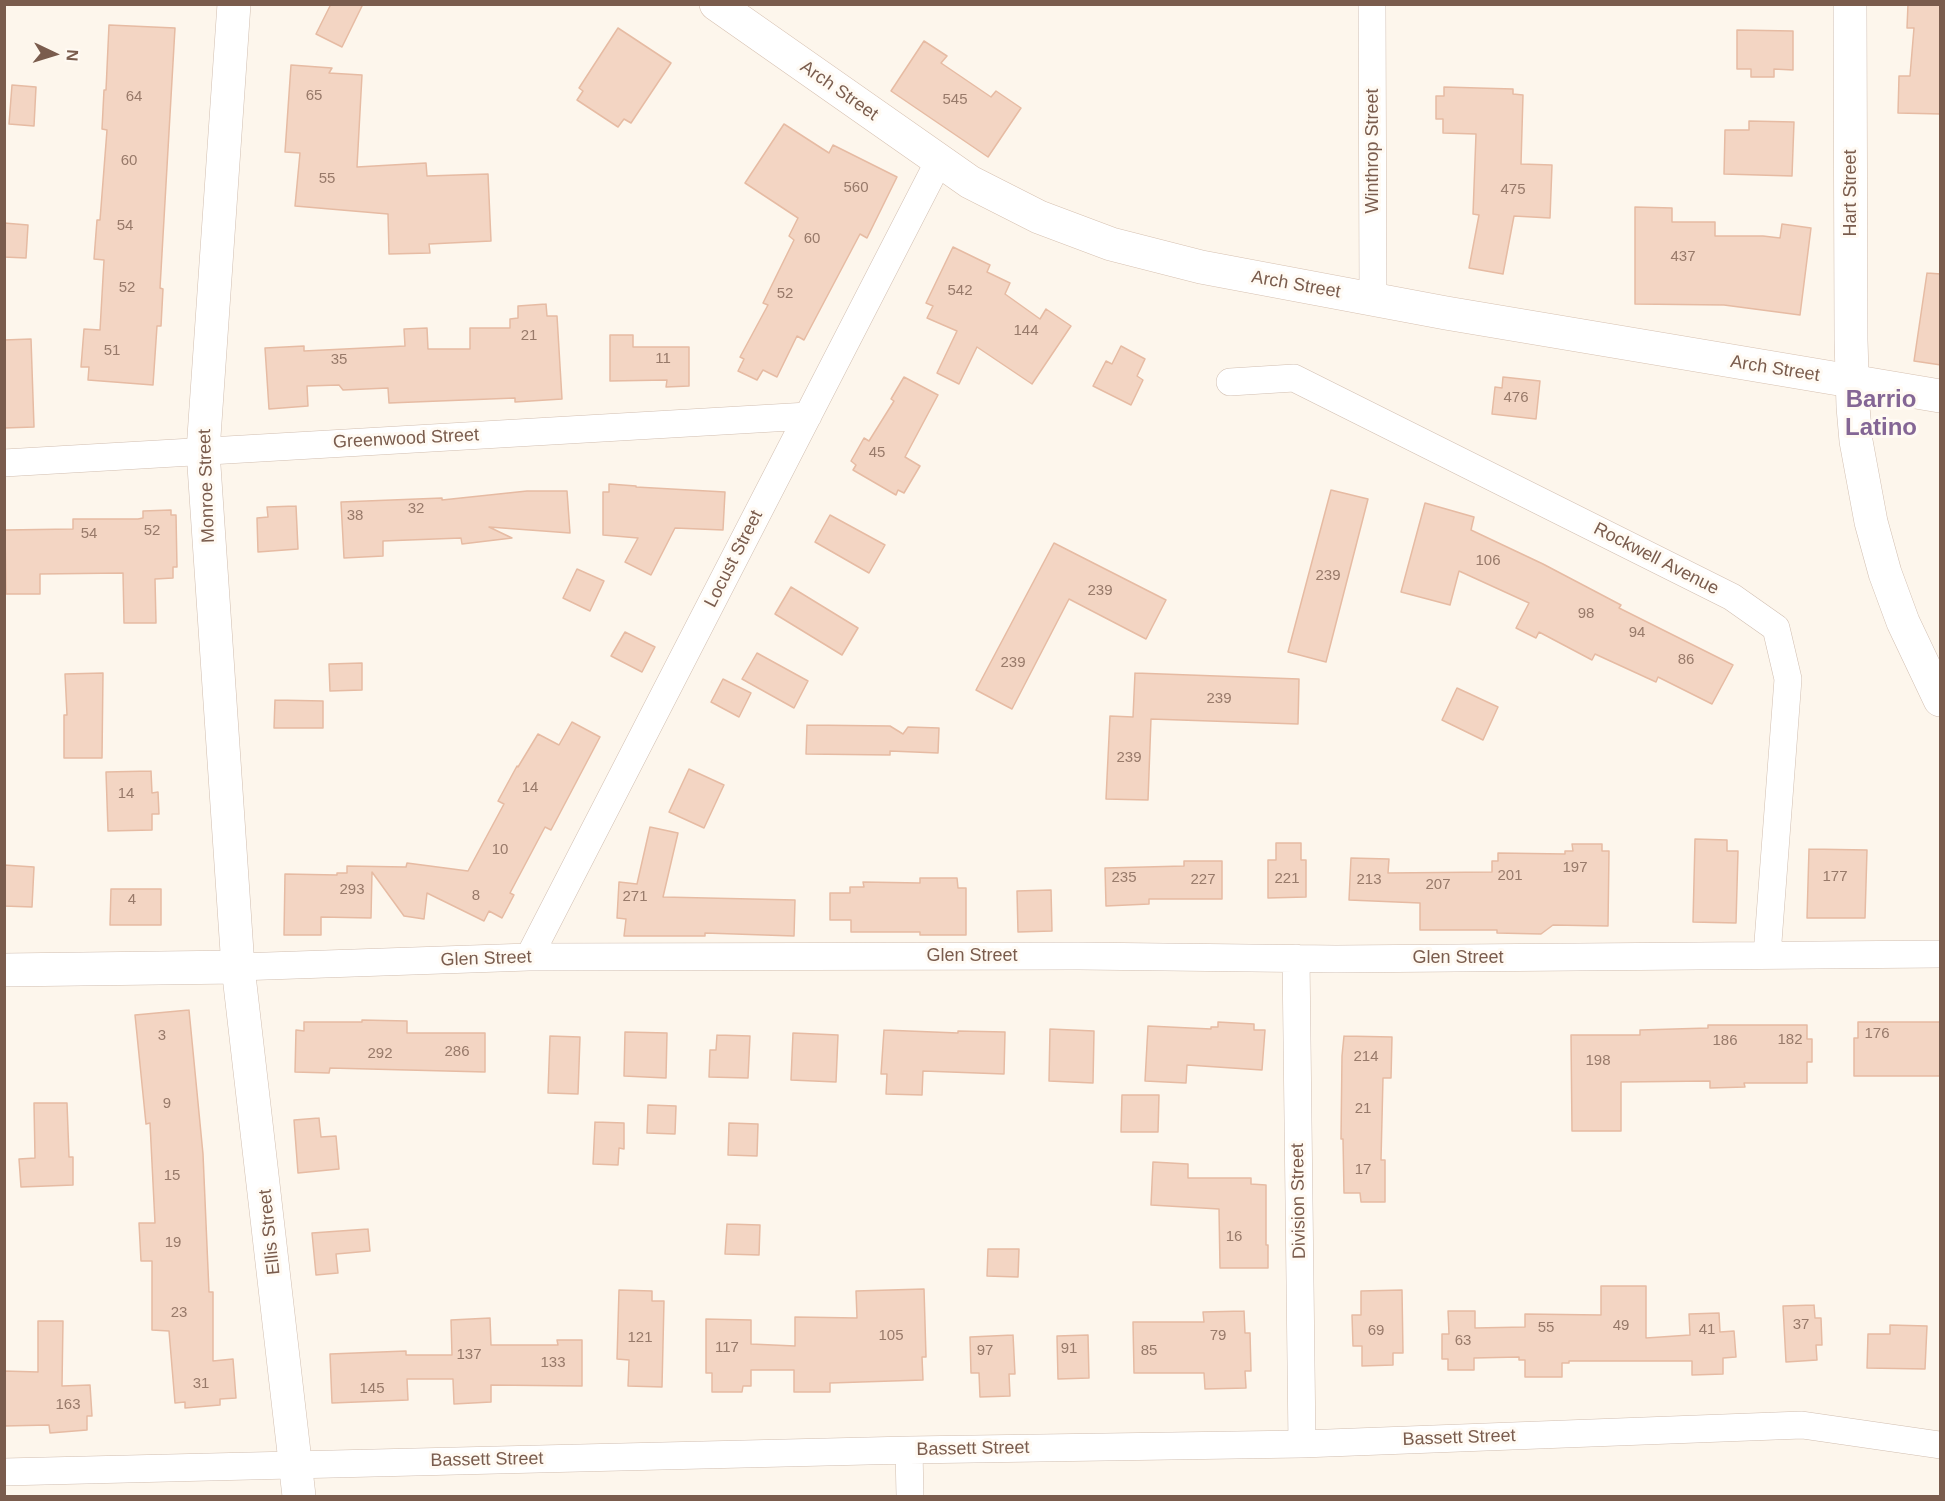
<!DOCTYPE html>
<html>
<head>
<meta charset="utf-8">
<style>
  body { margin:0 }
  #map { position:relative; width:1945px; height:1501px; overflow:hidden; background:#fdf6ec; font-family:Arial,sans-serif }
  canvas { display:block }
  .frame { position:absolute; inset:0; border:6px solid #7a5c4d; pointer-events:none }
  .north { position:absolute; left:24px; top:24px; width:60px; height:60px; -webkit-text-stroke:4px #fffaf3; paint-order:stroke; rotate:94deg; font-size:16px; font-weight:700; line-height:24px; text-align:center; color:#7a5c4d }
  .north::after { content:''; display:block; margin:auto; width:21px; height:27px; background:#7a5c4d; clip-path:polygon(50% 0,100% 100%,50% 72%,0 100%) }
</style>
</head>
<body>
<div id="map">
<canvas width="1945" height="1501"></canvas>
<div class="frame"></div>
<div class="north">N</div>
</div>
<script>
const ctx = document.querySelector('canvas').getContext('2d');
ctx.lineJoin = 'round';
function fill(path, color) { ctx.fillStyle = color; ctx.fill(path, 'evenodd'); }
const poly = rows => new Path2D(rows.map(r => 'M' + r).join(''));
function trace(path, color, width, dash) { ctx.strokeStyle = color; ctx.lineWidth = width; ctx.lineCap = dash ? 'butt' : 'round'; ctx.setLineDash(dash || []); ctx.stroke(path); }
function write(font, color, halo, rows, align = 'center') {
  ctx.font = font + ' Arial,sans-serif'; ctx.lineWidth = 6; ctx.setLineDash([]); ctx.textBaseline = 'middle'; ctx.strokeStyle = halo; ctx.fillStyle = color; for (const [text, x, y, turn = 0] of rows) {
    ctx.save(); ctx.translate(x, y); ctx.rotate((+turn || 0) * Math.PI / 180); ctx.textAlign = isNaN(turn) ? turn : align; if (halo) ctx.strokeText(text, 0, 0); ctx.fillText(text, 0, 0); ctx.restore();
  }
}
const building = poly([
  [331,4,363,4,342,47,316,34,331,4],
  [1908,4,1941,4,1941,114,1898,113,1899,76,1910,76,1914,28,1907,28,1908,4],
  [109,25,175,28,160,288,163,289,161,326,157,326,153,385,88,380,89,367,81,367,84,329,100,330,104,260,94,259,97,220,100,220,107,130,102,129,104,90,106,90,109,25],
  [618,28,671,63,631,123,624,119,618,127,577,100,583,91,579,88,618,28],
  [1737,30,1793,31,1793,70,1774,69,1774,77,1751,77,1751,69,1737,69,1737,30],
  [924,41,947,56,941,63,991,97,996,91,1021,108,988,157,891,91,924,41],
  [291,65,332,68,329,73,362,75,357,167,426,163,427,176,488,174,491,241,429,244,430,253,389,254,388,214,295,206,300,153,285,152,291,65],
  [12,85,36,87,34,126,9,124,12,85],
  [1444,87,1513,89,1513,94,1523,95,1521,164,1552,165,1550,218,1514,216,1503,274,1469,268,1479,215,1473,214,1476,134,1443,133,1443,119,1436,119,1436,96,1444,96,1444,87],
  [1749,121,1794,122,1792,176,1724,174,1725,130,1749,130,1749,121],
  [784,124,829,153,833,145,897,177,867,238,860,234,804,340,797,336,777,377,763,370,757,380,738,371,744,359,740,357,768,305,763,303,794,240,789,236,798,218,745,183,784,124],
  [1635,207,1672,208,1672,222,1715,222,1715,236,1763,236,1780,238,1782,224,1811,228,1800,315,1724,305,1635,304,1635,207],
  [4,223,28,225,26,258,4,257,4,223],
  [953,247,990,265,987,272,1010,283,1005,294,1040,319,1046,309,1071,326,1032,384,977,347,959,384,937,373,957,331,927,318,933,306,926,303,953,247],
  [1927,273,1941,274,1941,365,1914,361,1927,273],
  [546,304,547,316,557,316,562,399,515,402,515,398,389,403,388,388,343,390,339,385,307,386,308,406,269,409,265,348,304,346,304,351,405,346,404,329,427,328,428,349,470,349,470,328,510,328,510,319,518,318,518,306,546,304],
  [610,335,633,335,633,347,689,347,689,386,666,387,667,380,610,381,610,335],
  [31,339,34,427,4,428,4,340,31,339],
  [1121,346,1145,359,1137,376,1143,380,1131,405,1093,386,1106,361,1112,364,1121,346],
  [904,377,938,395,905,457,920,466,904,493,898,490,896,495,853,470,856,465,851,461,864,438,869,441,894,401,891,399,904,377],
  [1503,377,1540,381,1536,419,1492,414,1495,387,1502,388,1503,377],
  [609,484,636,486,636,487,725,492,723,530,675,528,651,575,625,562,638,538,603,535,603,492,609,492,609,484],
  [1331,490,1368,499,1326,662,1288,652,1331,490],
  [527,491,567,491,570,533,489,527,512,538,462,544,461,538,383,541,383,556,344,558,341,502,442,498,442,500,527,491],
  [1425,503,1474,517,1471,530,1543,564,1621,605,1619,608,1733,665,1712,704,1658,677,1656,682,1595,654,1592,660,1539,632,1536,638,1516,628,1529,603,1459,571,1450,605,1401,592,1425,503],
  [296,506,298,549,258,552,257,518,268,517,267,507,296,506],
  [171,510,171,515,176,515,177,567,173,567,173,578,155,579,156,623,124,623,123,573,40,574,40,594,6,594,5,530,73,529,73,519,138,519,143,518,143,511,171,510],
  [830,515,885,545,869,573,815,542,830,515],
  [1054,543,1166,600,1146,639,1069,599,1012,709,976,690,1054,543],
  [577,569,604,581,590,611,563,598,577,569],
  [791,587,858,628,842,655,775,614,791,587],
  [625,632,655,647,642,672,611,656,625,632],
  [757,653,808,681,794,708,742,679,757,653],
  [362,663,362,690,330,691,329,664,362,663],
  [103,673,102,758,64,758,64,715,67,715,65,674,103,673],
  [1135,673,1299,679,1298,724,1151,719,1148,800,1106,799,1110,716,1133,717,1135,673],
  [723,679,751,693,739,717,711,702,723,679],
  [1457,688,1498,707,1483,740,1442,720,1457,688],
  [275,700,323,701,323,728,274,728,275,700],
  [572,722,600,737,551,830,545,827,510,893,514,895,502,918,489,911,484,921,427,893,424,919,404,916,372,872,371,918,321,917,321,935,284,935,285,874,337,875,337,873,347,873,347,866,406,867,407,863,468,871,504,804,498,801,517,766,518,767,538,734,559,745,572,722],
  [807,725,890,726,903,734,908,727,939,728,938,753,890,751,890,755,806,754,807,725],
  [689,769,724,785,704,828,669,812,689,769],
  [151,771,152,793,158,792,159,814,152,814,152,830,108,831,106,772,151,771],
  [650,827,678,833,663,897,795,900,794,936,705,933,705,936,624,936,626,919,617,918,619,882,637,884,650,827],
  [1695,839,1727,840,1727,851,1738,851,1736,923,1693,922,1695,839],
  [1276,843,1301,843,1301,860,1306,860,1306,897,1268,898,1268,860,1276,860,1276,843],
  [1572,844,1602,844,1602,851,1609,851,1608,926,1553,925,1541,934,1497,933,1497,930,1420,930,1420,903,1349,900,1351,858,1389,859,1388,873,1492,872,1492,861,1498,861,1498,853,1565,854,1565,851,1573,851,1572,844],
  [1809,849,1867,850,1865,918,1807,918,1809,849],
  [1184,861,1222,861,1222,899,1149,899,1149,904,1106,906,1105,868,1184,866,1184,861],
  [4,865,34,867,32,907,4,906,4,865],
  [920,878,957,878,958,888,966,888,966,935,920,935,920,932,851,932,851,920,830,920,830,893,850,893,850,887,864,887,863,882,920,883,920,878],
  [111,889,161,889,161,925,110,925,111,889],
  [1051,890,1052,931,1018,932,1017,891,1051,890],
  [189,1010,203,1154,209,1292,213,1292,213,1361,233,1359,236,1398,220,1399,220,1405,185,1408,185,1402,175,1403,169,1331,152,1330,152,1261,141,1261,139,1223,155,1223,150,1123,146,1124,135,1015,189,1010],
  [362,1020,407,1021,407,1033,485,1033,485,1072,330,1068,329,1073,295,1072,296,1030,304,1031,304,1022,362,1022,362,1020],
  [1218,1022,1254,1024,1254,1030,1265,1030,1262,1070,1187,1065,1186,1083,1145,1081,1148,1026,1211,1029,1211,1027,1218,1027,1218,1022],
  [1858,1022,1941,1022,1941,1076,1854,1076,1854,1038,1858,1038,1858,1022],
  [1708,1025,1807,1025,1807,1039,1812,1039,1812,1062,1807,1062,1807,1083,1744,1083,1745,1087,1710,1088,1710,1081,1621,1082,1621,1131,1572,1131,1571,1035,1640,1035,1640,1030,1708,1028,1708,1025],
  [1050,1029,1094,1031,1093,1083,1049,1081,1050,1029],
  [884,1030,958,1033,958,1031,1005,1032,1004,1074,923,1071,922,1095,886,1094,887,1074,881,1074,884,1030],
  [625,1032,667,1033,666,1078,624,1076,625,1032],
  [793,1033,838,1035,836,1082,791,1080,793,1033],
  [717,1035,750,1036,748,1078,709,1077,710,1050,716,1050,717,1035],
  [550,1036,580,1037,578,1094,548,1093,550,1036],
  [1344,1036,1392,1037,1391,1078,1383,1078,1381,1160,1385,1160,1385,1202,1361,1202,1360,1193,1344,1193,1343,1139,1341,1139,1342,1056,1344,1036],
  [1122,1095,1159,1095,1158,1132,1121,1132,1122,1095],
  [34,1103,67,1103,69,1157,73,1157,73,1185,21,1187,19,1159,35,1158,34,1103],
  [648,1105,676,1106,675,1134,647,1133,648,1105],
  [319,1118,321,1137,336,1136,339,1169,298,1173,294,1120,319,1118],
  [595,1122,624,1123,624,1149,619,1148,618,1165,593,1164,595,1122],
  [729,1123,758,1124,757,1156,728,1155,729,1123],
  [1153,1162,1188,1164,1188,1178,1251,1178,1251,1184,1266,1185,1266,1245,1268,1245,1268,1268,1220,1268,1219,1209,1151,1205,1153,1162],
  [727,1224,760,1225,759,1255,725,1254,727,1224],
  [368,1229,370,1251,336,1254,338,1273,316,1275,312,1233,368,1229],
  [988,1249,1019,1249,1018,1277,987,1276,988,1249],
  [1601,1286,1646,1286,1646,1338,1690,1335,1689,1314,1719,1313,1720,1332,1734,1331,1736,1357,1723,1358,1723,1374,1692,1375,1692,1361,1569,1361,1569,1363,1562,1363,1562,1377,1525,1377,1525,1360,1519,1360,1519,1357,1474,1358,1474,1370,1448,1370,1448,1359,1442,1359,1442,1334,1449,1334,1448,1311,1475,1311,1475,1328,1525,1327,1525,1314,1601,1315,1601,1286],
  [924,1289,926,1357,922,1357,923,1380,830,1383,830,1392,794,1392,794,1370,751,1370,751,1386,743,1386,742,1392,712,1392,712,1373,706,1373,706,1319,751,1320,751,1344,795,1346,795,1317,857,1318,856,1291,924,1289],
  [619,1290,652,1291,652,1301,664,1301,662,1387,628,1386,629,1360,617,1359,619,1290],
  [1402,1290,1403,1353,1393,1353,1393,1365,1362,1366,1362,1346,1353,1346,1352,1315,1361,1315,1361,1291,1402,1290],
  [1814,1305,1815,1318,1821,1318,1822,1345,1816,1345,1817,1360,1786,1362,1783,1306,1814,1305],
  [1244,1311,1245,1333,1250,1333,1251,1371,1245,1371,1246,1388,1205,1389,1204,1373,1134,1373,1133,1322,1204,1322,1203,1312,1244,1311],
  [490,1318,491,1345,558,1345,557,1340,582,1340,582,1386,491,1385,491,1402,454,1404,453,1379,407,1379,408,1400,332,1403,330,1354,406,1351,406,1355,452,1355,451,1320,490,1318],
  [38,1321,63,1321,62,1386,90,1385,92,1416,87,1416,87,1430,50,1433,49,1425,4,1426,4,1371,38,1372,38,1321],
  [1890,1325,1927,1326,1925,1369,1867,1368,1868,1334,1890,1334,1890,1325],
  [1013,1335,1015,1374,1009,1374,1010,1396,980,1397,979,1373,971,1373,970,1337,1013,1335],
  [1088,1335,1089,1378,1058,1379,1057,1336,1088,1335]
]);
const minor = poly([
  [1372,4,1373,298],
  [1230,382,1294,378,1732,597,1776,628,1788,679,1767,955],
  [4,463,808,416],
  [529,957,939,161],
  [1296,958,1302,1444],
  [238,967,529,957,1079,956,1336,959,1940,954],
  [909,1450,910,1496],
  [4,1472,909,1450,1302,1444,1802,1425,1940,1445]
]);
const tertiary = poly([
  [234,4,203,451,238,967,299,1496],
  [1850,4,1851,340,1853,407,1856,441,1871,522,1885,573,1903,622,1940,700],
  [4,970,238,967]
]);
const secondary = poly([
  [716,4,970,182,1039,217,1111,244,1201,267,1446,313,1940,396]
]);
const numberNames = [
  ["65",314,96],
  ["64",134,97],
  ["545",955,100],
  ["60",129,161],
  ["55",327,179],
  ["560",856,188],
  ["475",1513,190],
  ["54",125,226],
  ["60",812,239],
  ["437",1683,257],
  ["52",127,288],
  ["542",960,291],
  ["52",785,294],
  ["144",1026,331],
  ["21",529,336],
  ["51",112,351],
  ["11",663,359],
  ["35",339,360],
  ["476",1516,398],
  ["45",877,453],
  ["32",416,509],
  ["38",355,516],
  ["52",152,531],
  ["54",89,534],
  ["106",1488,561],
  ["239",1328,576],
  ["239",1100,591],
  ["98",1586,614],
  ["94",1637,633],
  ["86",1686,660],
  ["239",1013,663],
  ["239",1219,699],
  ["239",1129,758],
  ["14",530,788],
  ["14",126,794],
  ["10",500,850],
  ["197",1575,868],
  ["201",1510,876],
  ["177",1835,877],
  ["235",1124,878],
  ["221",1287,879],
  ["227",1203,880],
  ["213",1369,880],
  ["207",1438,885],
  ["293",352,890],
  ["8",476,896],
  ["271",635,897],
  ["4",132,900],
  ["176",1877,1034],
  ["3",162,1036],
  ["182",1790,1040],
  ["186",1725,1041],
  ["286",457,1052],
  ["292",380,1054],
  ["214",1366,1057],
  ["198",1598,1061],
  ["9",167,1104],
  ["21",1363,1109],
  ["17",1363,1170],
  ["15",172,1176],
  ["16",1234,1237],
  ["19",173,1243],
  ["23",179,1313],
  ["37",1801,1325],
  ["49",1621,1326],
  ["55",1546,1328],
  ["41",1707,1330],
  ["69",1376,1331],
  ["105",891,1336],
  ["79",1218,1336],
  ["121",640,1338],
  ["63",1463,1341],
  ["117",727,1348],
  ["91",1069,1349],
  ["97",985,1351],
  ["85",1149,1351],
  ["137",469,1355],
  ["133",553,1363],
  ["31",201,1384],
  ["145",372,1389],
  ["163",68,1405]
];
const streetNames = [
  ["Arch Street",839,91,35],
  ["Winthrop Street",1373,151,-90],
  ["Hart Street",1851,193,-90],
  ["Arch Street",1296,285,10],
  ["Arch Street",1775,369,9],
  ["Greenwood Street",406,439,-3],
  ["Monroe Street",207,486,-92],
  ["Locust Street",734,559,-63],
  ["Rockwell Avenue",1656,559,27],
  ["Glen Street",972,956],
  ["Glen Street",1458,958],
  ["Glen Street",486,959,-2],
  ["Division Street",1299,1201,-91],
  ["Ellis Street",270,1232,-96],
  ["Bassett Street",1459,1438,-2],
  ["Bassett Street",973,1449,-1],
  ["Bassett Street",487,1460,-1]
];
const districtNames = [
  ["Barrio",1881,400],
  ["Latino",1881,428]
];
fill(building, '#f3d5c3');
trace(building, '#e6bba3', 1.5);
trace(minor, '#d1beb0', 28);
trace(tertiary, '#d1beb0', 34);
trace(secondary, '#d6c0b0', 34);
trace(minor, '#fff', 27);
trace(tertiary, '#fff', 33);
trace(secondary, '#fff', 33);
write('15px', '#987a6a', null, numberNames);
write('18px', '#7a5c4d', '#fffaf3', streetNames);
write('bold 24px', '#846695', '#fffaf3', districtNames);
</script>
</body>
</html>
